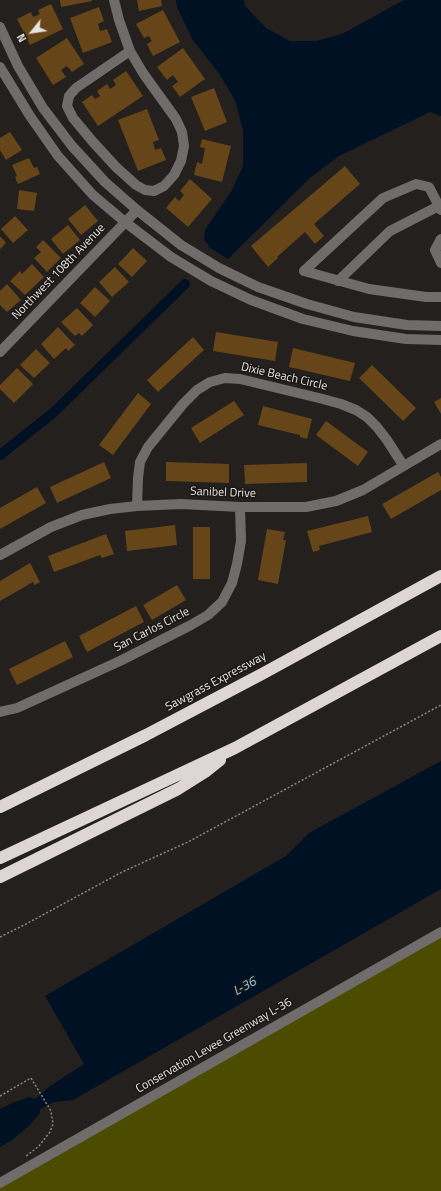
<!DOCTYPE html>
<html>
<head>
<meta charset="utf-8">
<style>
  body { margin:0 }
  #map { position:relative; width:441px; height:1191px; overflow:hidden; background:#24201d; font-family:"Titillium Web",sans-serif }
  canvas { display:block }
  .north { position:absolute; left:12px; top:12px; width:40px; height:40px; -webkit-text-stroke:3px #1b1713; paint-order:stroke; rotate:240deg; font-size:11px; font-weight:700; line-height:16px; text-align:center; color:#e5e2e0 }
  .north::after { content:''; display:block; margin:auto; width:14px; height:18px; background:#e5e2e0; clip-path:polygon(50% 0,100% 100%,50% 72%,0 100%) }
</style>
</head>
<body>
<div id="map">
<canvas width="441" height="1191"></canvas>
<div class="north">N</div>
</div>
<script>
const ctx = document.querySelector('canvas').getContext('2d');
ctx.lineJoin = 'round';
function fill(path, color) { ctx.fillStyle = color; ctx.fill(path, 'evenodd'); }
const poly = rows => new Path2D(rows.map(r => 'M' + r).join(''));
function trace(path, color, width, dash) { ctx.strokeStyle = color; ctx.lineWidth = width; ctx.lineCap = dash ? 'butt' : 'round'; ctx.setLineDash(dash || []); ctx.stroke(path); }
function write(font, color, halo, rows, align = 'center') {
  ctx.font = font + ' "Titillium Web",sans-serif'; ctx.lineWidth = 3; ctx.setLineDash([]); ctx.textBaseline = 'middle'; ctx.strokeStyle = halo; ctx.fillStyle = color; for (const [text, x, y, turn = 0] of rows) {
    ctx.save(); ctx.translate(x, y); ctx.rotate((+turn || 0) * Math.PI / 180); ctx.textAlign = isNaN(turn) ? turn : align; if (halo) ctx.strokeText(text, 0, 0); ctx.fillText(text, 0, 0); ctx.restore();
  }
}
const green = poly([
  [441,932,441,1191,0,1191,0,1183]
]);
const water = poly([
  [176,0,244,0,245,6,266,28,290,41,316,41,342,34,404,0,441,0,441,116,430,112,339,156,311,177,228,259,210,248,204,240,205,230,232,190,243,166,243,130,235,100,218,72,192,39,177,7],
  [441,761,441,889,73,1100,54,1102,40,1109,40,1113,29,1126,12,1140,0,1147,0,1109,12,1103,29,1097,35,1099,50,1086,84,1064,45,996,286,856,309,833]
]);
const canal = poly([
  [0,455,53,413,185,284]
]);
const building = poly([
  [60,0,92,0,92,1,61,7],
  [137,0,161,0,162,6,139,11],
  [51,4,63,29,30,45,17,19,31,12,33,17,40,14,38,10],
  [99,7,104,21,98,24,100,31,107,29,112,42,83,53,70,18],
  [163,10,180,42,153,56,147,44,152,41,149,36,144,38,136,24],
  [67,38,84,64,72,72,67,66,61,70,66,77,53,85,36,58],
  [183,48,205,79,180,97,172,86,178,82,173,75,167,80,157,67],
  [126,71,143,96,98,126,82,102,92,95,95,99,100,96,97,91,107,84,110,89,116,85,113,80],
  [214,88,227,122,205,131,191,97],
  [147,109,159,140,153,142,155,150,161,148,166,160,138,171,118,120],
  [10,132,22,150,6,160,0,150,0,138],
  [202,139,231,146,222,182,194,175,197,162,202,164,205,148,200,147],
  [29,158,34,168,37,167,40,174,18,184,15,177,17,176,12,165],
  [345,166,360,184,314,224,324,236,315,244,305,232,277,257,278,258,268,267,251,246],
  [190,179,212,199,188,227,166,208,175,197,179,201,184,195,180,191],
  [19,190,37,193,34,211,17,209],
  [85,205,98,221,81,235,68,219],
  [15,216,28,230,13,243,1,229],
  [68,225,80,240,63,254,51,239],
  [0,236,6,243,0,249],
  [43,240,61,258,47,272,34,258,41,252,36,247],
  [133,248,147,261,132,277,118,264],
  [32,264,44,277,25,295,10,281,20,271,22,274],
  [115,267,129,282,112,297,99,282],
  [7,284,21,300,7,312,0,305,0,291],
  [95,287,110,301,95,317,80,303],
  [77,308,93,325,82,336,79,333,75,336,61,322],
  [58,327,75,345,68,351,66,348,54,359,41,344],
  [216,332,278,342,275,361,213,351],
  [193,337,204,350,158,392,147,380],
  [293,348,355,363,350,381,289,367],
  [36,349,50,363,34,378,20,365],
  [372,365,416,408,403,421,359,378],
  [17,368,33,384,14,403,0,389,0,385],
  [138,393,151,404,113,455,99,445],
  [441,398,441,414,434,402],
  [234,401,244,415,200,443,191,428],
  [263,406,312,419,307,439,300,437,300,435,258,425],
  [326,421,368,452,358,466,316,435],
  [104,462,111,478,57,503,50,487],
  [166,462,229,464,229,483,166,481],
  [307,463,307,482,245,484,244,465],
  [438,472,441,477,441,490,391,519,382,504],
  [37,487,46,503,0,529,0,508],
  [368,516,372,532,319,546,320,550,313,552,307,531],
  [175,525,177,545,127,551,125,531],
  [193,527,210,527,210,579,193,579],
  [267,529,285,532,283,540,286,540,278,584,258,580],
  [106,534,114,554,102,558,100,555,54,572,48,556],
  [30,563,40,582,35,585,33,582,0,601,0,581],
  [177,585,186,600,152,620,143,605],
  [136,606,144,622,87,652,79,636],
  [65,641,73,657,17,685,9,669]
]);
const path = poly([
  [0,937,26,924,122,872,188,842,441,705],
  [0,1096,31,1078,51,1111,53,1124,50,1132,39,1146,25,1157]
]);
const minor = poly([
  [114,0,119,20,130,51,143,73,176,119,182,132,184,146,181,161,174,175,164,186,154,191,145,190,136,185,116,167,93,142,73,118,67,106,69,96,76,88,130,51],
  [0,27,18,66,43,108,72,146,105,182,137,210,181,245,219,268,258,287,307,304,354,317,407,325,441,326],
  [0,67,30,116,58,156,93,195,125,222,171,257,211,281,251,300,303,319,353,331,406,339,441,340],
  [441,239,435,250,441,263],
  [304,271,383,198,416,184,429,187,441,210],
  [304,271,369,289,426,297,441,297],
  [338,281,390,231,439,206],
  [0,352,137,210],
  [137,506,138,478,140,462,148,447,183,404,197,390,210,382,225,378,240,379,323,399,341,404,356,410,367,417,377,427,387,440,403,465],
  [0,555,51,527,82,515,110,509,137,506,181,504,240,507,306,507,336,501,363,490,441,444],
  [0,712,17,708,120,661,191,625,208,615,222,602,232,583,237,564,241,541,240,507],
  [0,1183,441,932]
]);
const highway = poly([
  [0,807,146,735,262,674,441,576],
  [0,858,235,748,441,636],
  [0,877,178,789,205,772,220,760]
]);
const streetNames = [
  ["Northwest 108th Avenue",59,272,-46],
  ["Dixie Beach Circle",284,377,13],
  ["Sanibel Drive",223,493,2],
  ["San Carlos Circle",152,630,-27],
  ["Sawgrass Expressway",216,682,-28],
  ["Conservation Levee Greenway L-36",214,1046,-30]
];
const waterNames = [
  ["L-36",245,987,-29]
];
fill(green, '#4b4c00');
fill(water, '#001123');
trace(canal, '#001123', 10);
fill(building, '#664519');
trace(path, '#8d8987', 1.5, [2, 2]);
trace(minor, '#6f6c6b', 10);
trace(highway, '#ded6d5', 12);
write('12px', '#e5e2e0', '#1b1713', streetNames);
write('italic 13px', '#8dccfb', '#1b1713', waterNames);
</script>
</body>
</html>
